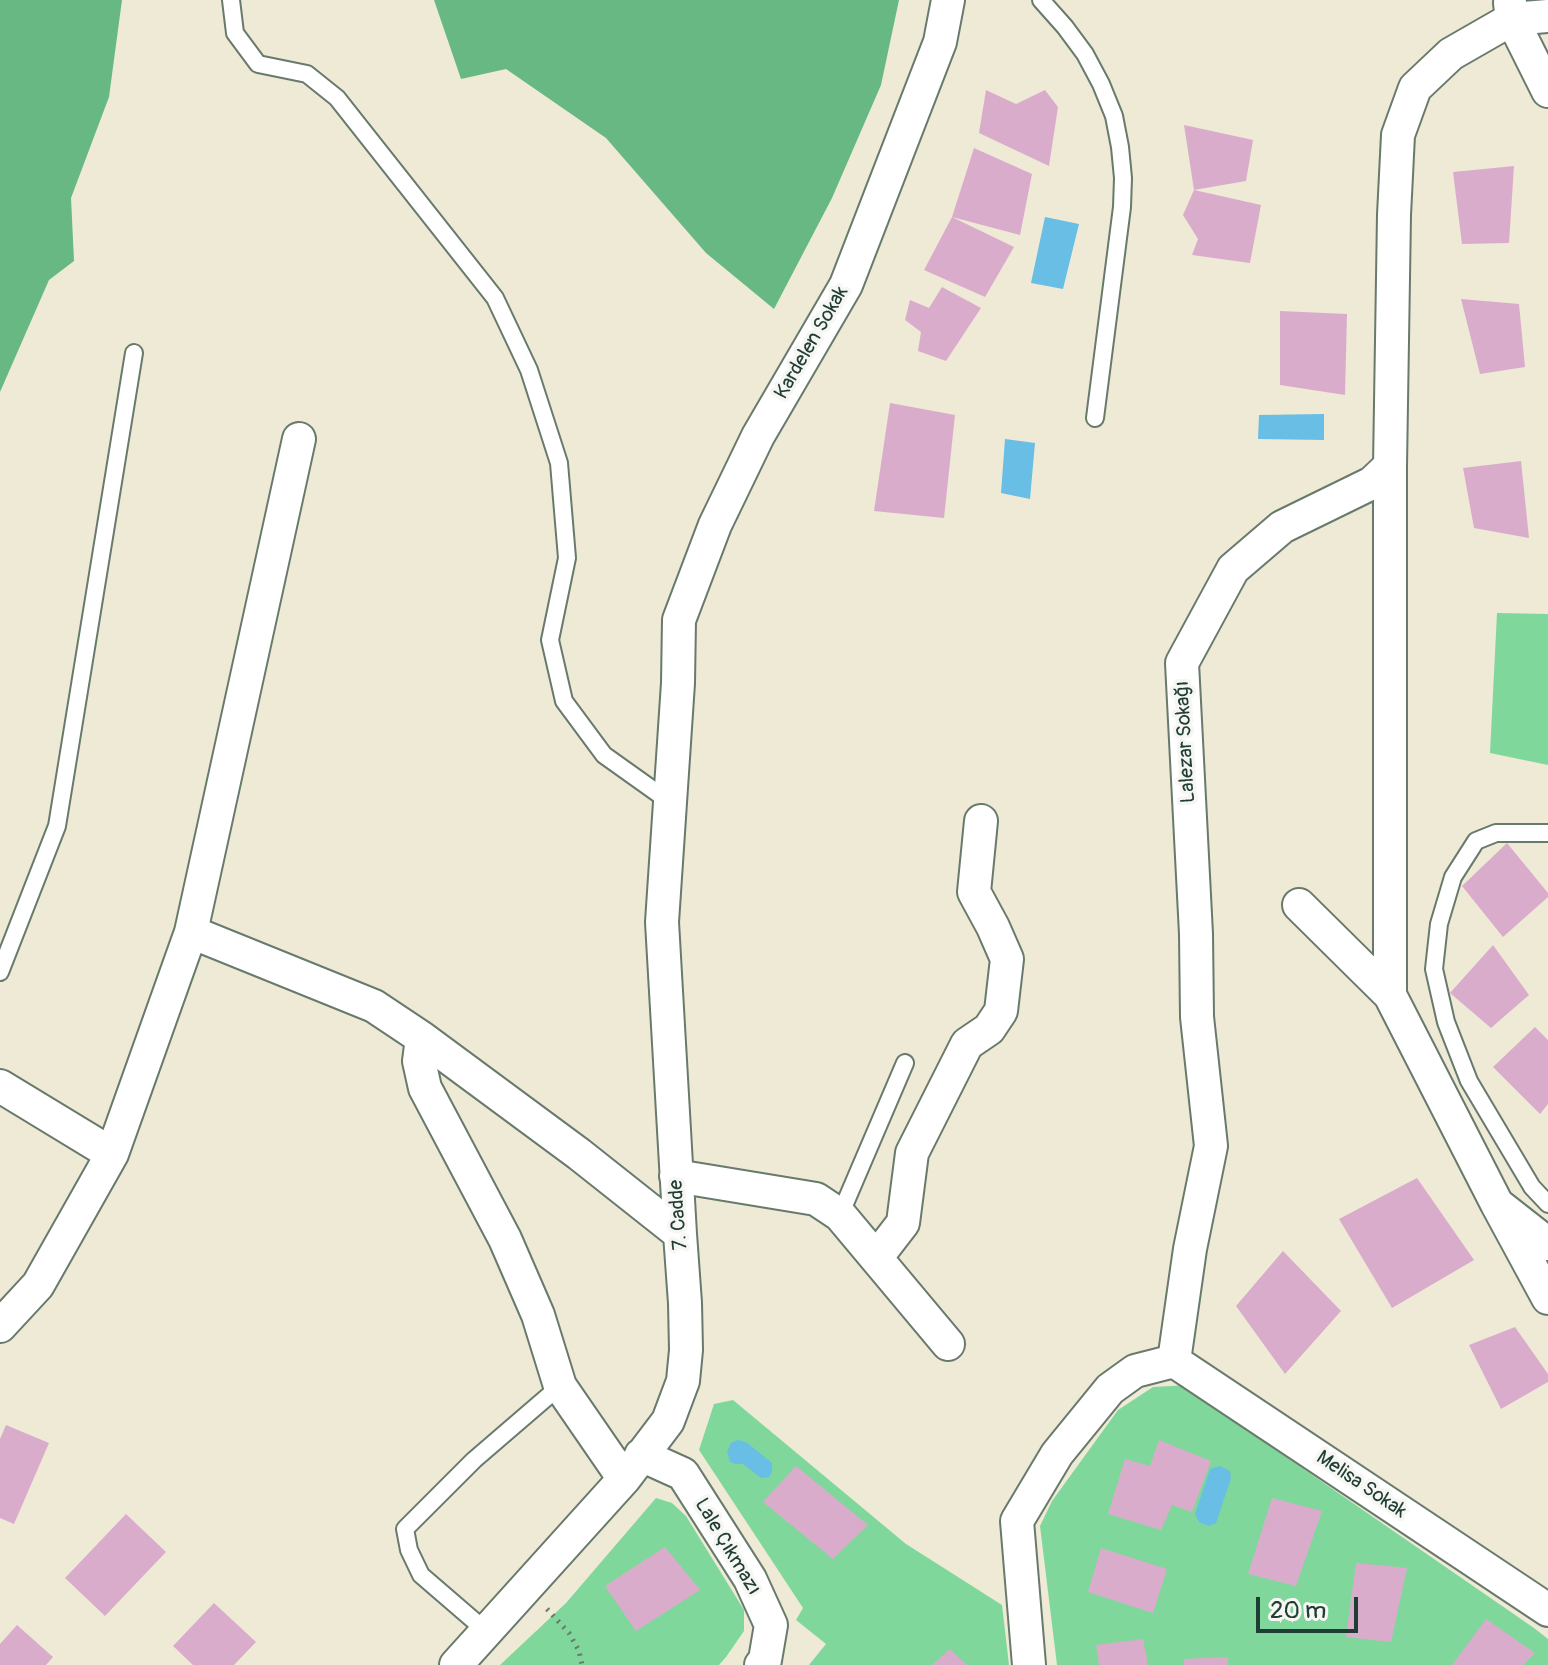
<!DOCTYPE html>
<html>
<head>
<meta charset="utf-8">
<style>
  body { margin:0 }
  #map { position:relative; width:1548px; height:1665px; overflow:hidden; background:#eeead5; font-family:Pangolin,sans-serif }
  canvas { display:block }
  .scale { position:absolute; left:1256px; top:1597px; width:102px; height:36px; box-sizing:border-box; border:4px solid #1f3d34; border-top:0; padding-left:10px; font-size:24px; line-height:28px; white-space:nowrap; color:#1f3d34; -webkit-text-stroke:6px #f6f6f2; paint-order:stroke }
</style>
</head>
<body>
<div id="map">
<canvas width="1548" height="1665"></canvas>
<div class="scale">20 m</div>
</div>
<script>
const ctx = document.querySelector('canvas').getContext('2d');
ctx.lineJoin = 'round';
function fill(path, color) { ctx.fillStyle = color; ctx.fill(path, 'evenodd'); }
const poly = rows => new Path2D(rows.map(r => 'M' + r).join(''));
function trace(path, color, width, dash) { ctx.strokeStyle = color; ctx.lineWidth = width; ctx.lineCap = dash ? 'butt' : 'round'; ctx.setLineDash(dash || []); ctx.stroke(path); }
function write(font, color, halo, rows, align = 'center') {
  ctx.font = font + ' Pangolin,sans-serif'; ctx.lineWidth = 7; ctx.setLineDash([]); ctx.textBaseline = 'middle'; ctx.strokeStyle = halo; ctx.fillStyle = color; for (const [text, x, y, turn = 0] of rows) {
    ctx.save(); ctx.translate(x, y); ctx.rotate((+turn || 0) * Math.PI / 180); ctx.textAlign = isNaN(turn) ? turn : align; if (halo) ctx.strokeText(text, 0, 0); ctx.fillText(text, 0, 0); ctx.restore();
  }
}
const green = poly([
  [1497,613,1548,614,1548,765,1490,753],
  [1189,1385,1234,1421,1534,1628,1548,1639,1548,1665,1057,1665,1040,1526,1052,1501,1118,1410,1153,1387],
  [733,1400,906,1544,1002,1605,1009,1665,809,1665,826,1644,796,1620,803,1608,699,1450,714,1404],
  [656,1498,672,1503,686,1516,744,1610,744,1631,726,1657,719,1665,500,1665,566,1603]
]);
const forest = poly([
  [0,0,122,0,109,97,71,198,74,261,49,280,0,392],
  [434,0,899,0,881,85,832,198,774,309,706,253,606,138,506,69,461,79]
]);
const water = poly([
  [1045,217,1079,224,1063,289,1031,283],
  [1324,414,1324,440,1258,439,1259,415],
  [1005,439,1035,443,1030,499,1001,493],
  [738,1440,746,1442,772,1463,772,1472,769,1477,761,1478,743,1464,736,1464,730,1462,727,1452,731,1443],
  [1220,1466,1230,1471,1231,1478,1216,1523,1209,1526,1199,1522,1195,1514,1210,1469]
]);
const building = poly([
  [986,90,1016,104,1045,90,1058,107,1049,166,979,133],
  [1184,125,1253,140,1246,181,1194,190],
  [974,148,1032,174,1020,235,952,217,1014,247,985,297,924,270,952,217],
  [1514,166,1509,243,1462,244,1453,172],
  [1194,190,1261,205,1250,263,1192,255,1198,239,1183,215],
  [942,287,981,308,946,361,918,351,921,332,905,320,910,300,929,308],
  [1461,299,1519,304,1525,367,1480,374],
  [1280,311,1347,314,1345,395,1280,385],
  [890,403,955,415,944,518,874,511],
  [1521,461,1529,538,1474,528,1463,468],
  [1507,843,1548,893,1548,897,1503,937,1462,886],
  [1493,945,1529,995,1491,1028,1450,993],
  [1535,1027,1548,1040,1548,1104,1540,1114,1493,1067],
  [1417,1178,1474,1260,1392,1308,1339,1219],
  [1283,1251,1341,1311,1285,1374,1236,1306],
  [1515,1327,1548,1374,1548,1382,1501,1409,1469,1345],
  [6,1425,49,1443,14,1524,0,1518,0,1439],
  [1159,1440,1211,1461,1192,1512,1172,1505,1161,1530,1108,1514,1125,1459,1150,1466],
  [796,1466,868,1525,833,1559,763,1502],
  [1272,1498,1322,1511,1296,1586,1248,1574],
  [126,1514,166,1552,105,1616,65,1578],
  [665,1547,700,1590,636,1631,605,1586],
  [1101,1548,1167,1569,1153,1613,1088,1592],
  [1356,1563,1407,1568,1391,1642,1346,1637],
  [214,1603,256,1642,234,1665,193,1665,173,1646],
  [1486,1619,1535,1653,1523,1665,1452,1665],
  [17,1625,53,1657,46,1665,0,1665,0,1644],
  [1143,1639,1148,1665,1099,1665,1096,1645],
  [950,1649,967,1665,932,1665],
  [1228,1657,1228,1665,1184,1665,1184,1659]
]);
const path = poly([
  [547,1609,569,1633,579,1651,582,1665]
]);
const service = poly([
  [231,0,235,33,258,64,307,74,337,98,495,298,529,370,559,463,567,558,550,640,564,701,604,755,670,802],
  [1041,0,1065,27,1085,54,1101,84,1114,116,1120,147,1123,178,1122,207,1095,418],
  [1548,833,1496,833,1476,841,1453,877,1439,924,1434,969,1446,1022,1469,1081,1532,1187,1548,1204],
  [0,972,57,826,134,353],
  [840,1215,905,1063],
  [486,1631,421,1575,409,1550,405,1529,474,1460,560,1386]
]);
const minor = poly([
  [1510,3,1512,19,1548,91],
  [1390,466,1390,995,1497,1204],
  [1299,905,1390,995],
  [191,932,374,1006,422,1038,579,1154,680,1234],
  [422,1038,419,1061,425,1088,505,1239,538,1315,560,1386,624,1479],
  [0,1086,112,1154],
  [676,1176,816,1199,840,1215,948,1344],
  [1548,1244,1497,1204,1548,1298],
  [876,1258,903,1223,912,1153,967,1044,989,1029,1001,1011,1007,959,993,927,974,892,981,821],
  [0,1326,38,1285,112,1154,191,932,299,439],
  [1174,1361,1190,1249,1211,1146,1197,1017,1196,934,1182,663,1233,569,1282,527,1372,483,1390,466,1394,215,1398,135,1415,88,1451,54,1512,19,1548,16],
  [1174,1361,1548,1610],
  [641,1455,683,1474,750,1579,771,1625,765,1660,761,1665],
  [456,1665,624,1479,668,1421,683,1381,686,1350,685,1303,680,1234,662,922,678,683,679,620,715,525,758,436,846,285,940,42,948,0],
  [1029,1665,1017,1521,1057,1454,1110,1389,1135,1371,1174,1361]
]);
const streetNames = [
  ["Kardelen Sokak",812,343,-60],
  ["Lalezar Sokağı",1186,742,-93],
  ["7. Cadde",679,1215,-94],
  ["Melisa Sokak",1361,1485,34],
  ["Lale Çıkmazı",727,1547,59]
];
fill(green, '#80d79b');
fill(forest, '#68b883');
fill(water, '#68bee5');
fill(building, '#daaccc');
trace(service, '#677a6c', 20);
trace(minor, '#677a6c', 36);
trace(path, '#677a6c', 5, [2, 6]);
trace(service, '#fff', 16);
trace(minor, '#fff', 32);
write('20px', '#1f3d34', '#f6f6f2', streetNames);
</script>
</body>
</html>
